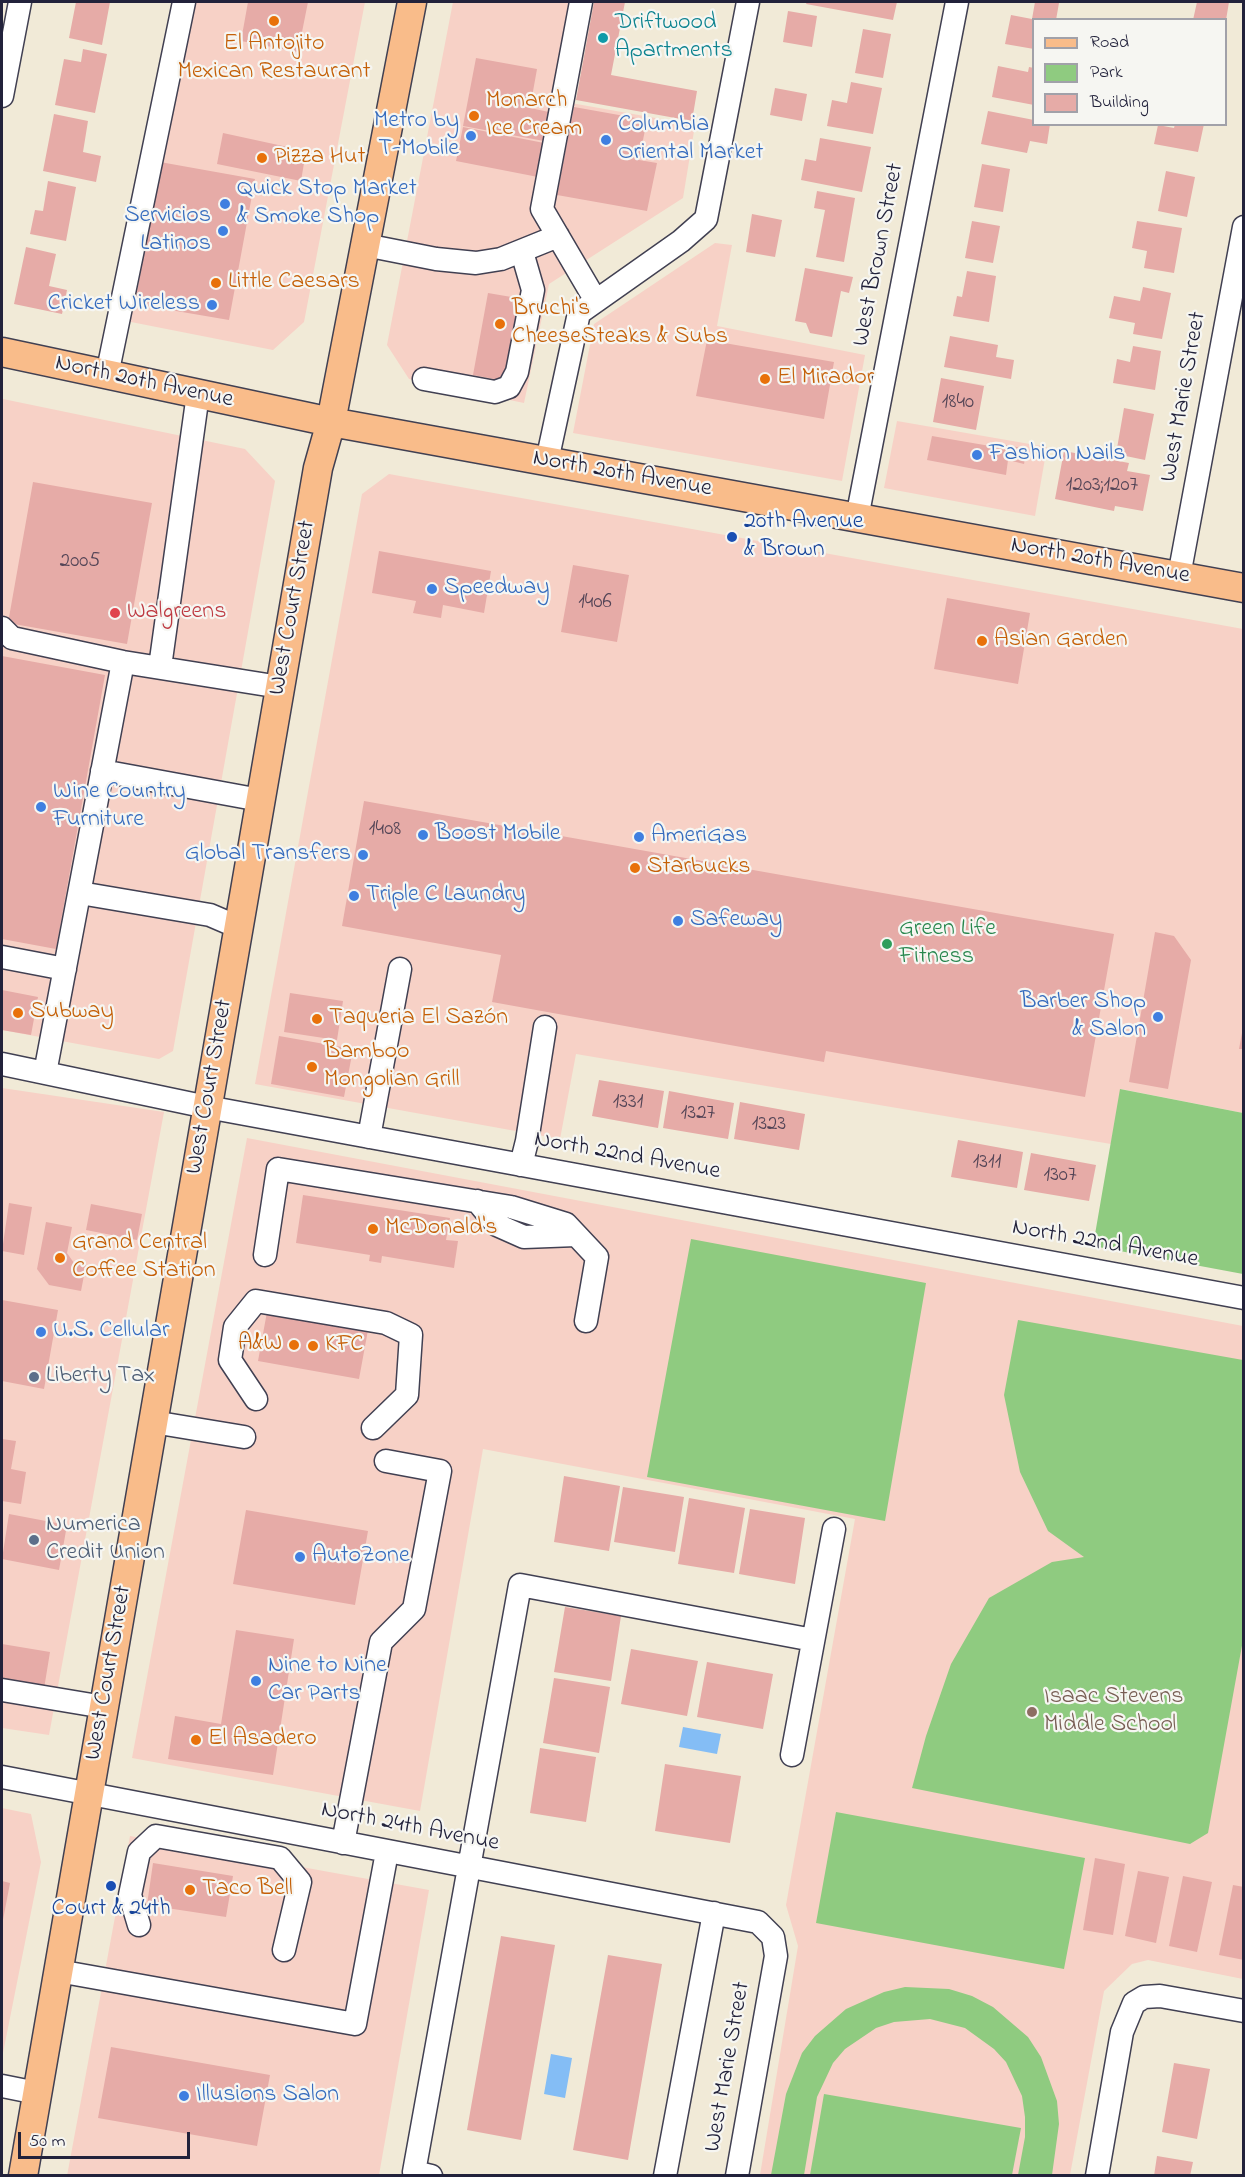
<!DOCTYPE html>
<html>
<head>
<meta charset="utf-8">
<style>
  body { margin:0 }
  #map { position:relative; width:1245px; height:2177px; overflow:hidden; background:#f1ead7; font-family:"Indie Flower",sans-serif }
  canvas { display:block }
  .frame { position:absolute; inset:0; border:3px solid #22223b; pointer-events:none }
  .legend { position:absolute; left:1032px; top:18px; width:195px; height:108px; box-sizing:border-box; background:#f6f6f2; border:2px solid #a1a1a9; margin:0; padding:8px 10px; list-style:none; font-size:18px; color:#22223b }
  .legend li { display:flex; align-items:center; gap:12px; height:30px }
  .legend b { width:30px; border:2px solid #a1a1a9 }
  .scale { position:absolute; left:18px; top:2132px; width:172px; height:27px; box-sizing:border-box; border:3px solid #22223b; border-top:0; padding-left:8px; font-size:18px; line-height:21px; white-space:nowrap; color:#22223b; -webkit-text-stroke:4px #f6f6f2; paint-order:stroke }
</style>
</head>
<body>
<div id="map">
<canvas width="1245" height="2177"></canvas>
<div class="frame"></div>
<ul class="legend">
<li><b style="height:8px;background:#f9bc8a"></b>Road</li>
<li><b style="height:16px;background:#8fcb80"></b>Park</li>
<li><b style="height:16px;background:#e6aba7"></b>Building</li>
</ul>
<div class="scale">50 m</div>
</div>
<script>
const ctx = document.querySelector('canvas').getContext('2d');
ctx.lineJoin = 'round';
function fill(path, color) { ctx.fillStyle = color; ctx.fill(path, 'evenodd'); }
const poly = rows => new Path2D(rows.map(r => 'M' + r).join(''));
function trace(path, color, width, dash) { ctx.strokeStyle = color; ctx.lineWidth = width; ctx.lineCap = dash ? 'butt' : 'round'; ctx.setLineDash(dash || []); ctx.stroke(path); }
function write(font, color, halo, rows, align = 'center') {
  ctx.font = font + ' "Indie Flower",sans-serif'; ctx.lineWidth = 4.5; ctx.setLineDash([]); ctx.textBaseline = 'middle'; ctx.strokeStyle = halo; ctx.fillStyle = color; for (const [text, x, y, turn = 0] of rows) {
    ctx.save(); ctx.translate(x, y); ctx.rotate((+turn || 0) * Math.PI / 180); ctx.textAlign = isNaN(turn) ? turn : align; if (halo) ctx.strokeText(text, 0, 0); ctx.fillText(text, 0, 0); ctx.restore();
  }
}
const built = poly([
  [191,2,365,2,304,322,273,350,126,321],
  [453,2,572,2,554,100,695,125,683,198,549,284,524,403,409,379,387,345],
  [715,243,732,245,717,326,865,355,842,481,573,433,594,324],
  [3,399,245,449,275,481,173,1051,159,1059,2,1030],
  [897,421,1047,447,1035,516,884,488],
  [389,474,1243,629,1243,1113,1121,1089,1111,1144,576,1054,560,1139,255,1084,362,494],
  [2,1088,164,1112,49,1735,2,1728],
  [247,1138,1243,1326,1243,1979,1148,1960,1132,1964,1104,1991,1070,2175,760,2175,798,1946,786,1905,855,1519,483,1449,420,1811,132,1758],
  [2,1808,31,1814,41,1862,2,2058],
  [130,1836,429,1890,379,2175,67,2176]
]);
const green = poly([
  [1120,1089,1243,1113,1243,1274,1093,1246],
  [691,1239,926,1283,885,1521,647,1477],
  [1018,1320,1243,1360,1243,1640,1208,1833,1190,1844,912,1788,926,1736,951,1664,989,1598,1052,1562,1084,1557,1048,1531,1020,1472,1004,1395],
  [836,1812,1085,1858,1064,1969,816,1923],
  [905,1987,949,1989,972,1996,993,2007,1028,2037,1041,2057,1057,2101,1059,2124,1052,2175,1018,2175,1025,2137,1025,2117,1022,2096,1006,2062,994,2049,965,2028,930,2019,894,2022,876,2028,845,2049,833,2063,817,2097,804,2175,771,2175,786,2094,802,2053,815,2036,846,2009,884,1992],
  [824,2094,1021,2128,1012,2175,810,2175]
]);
const water = poly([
  [683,1727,721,1734,717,1754,679,1747],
  [551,2054,572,2058,565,2098,544,2094]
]);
const building = poly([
  [76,2,110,2,102,45,69,38],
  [248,2,308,2,298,52,241,41],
  [594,2,625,2,611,75,697,91,692,121,576,100],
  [807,2,897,2,893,20,806,4],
  [1035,2,1059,3,1056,20,1034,20,1034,49,1005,44,1011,15,1032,19],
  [1197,2,1229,2,1226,20,1193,20],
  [788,11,817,16,812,47,783,42],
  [863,29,891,34,883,78,855,73],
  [83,49,107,54,95,113,55,105,64,59,81,62],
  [476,58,537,69,530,108,549,112,544,141,463,126],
  [998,66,1028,72,1029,67,1034,68,1034,105,992,97],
  [851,82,882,88,873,134,827,126,832,100,847,103],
  [775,88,807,94,802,121,770,115],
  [574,107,647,120,639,160,657,163,647,211,557,195],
  [988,111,1034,120,1034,124,1050,124,1047,144,1030,141,1027,153,981,144],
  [54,114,88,121,83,152,101,156,96,182,43,171],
  [1175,124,1204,124,1198,152,1154,144,1158,125,1174,128],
  [463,127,544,143,538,177,456,161],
  [223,133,306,151,301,181,217,164],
  [820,138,871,147,862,192,801,180,805,159,816,161],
  [160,162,255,179,229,320,135,304],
  [982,164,1010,169,1003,212,974,207],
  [1166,171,1195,177,1187,217,1158,211],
  [48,181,76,187,66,241,30,234,35,210,43,211],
  [817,191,855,198,844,262,816,257,825,210,814,208],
  [752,214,782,220,775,257,746,252],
  [972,221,1000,226,993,263,965,258],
  [1137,221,1182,228,1174,273,1144,268,1147,251,1132,248],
  [26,247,56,254,49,286,67,290,62,314,14,304],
  [805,268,853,277,849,293,841,291,832,337,810,333,806,323,795,321],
  [967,271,996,276,989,322,953,316,957,296,962,297],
  [1143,287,1171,293,1162,339,1133,334,1135,323,1109,318,1114,296,1140,301],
  [488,293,523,299,505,381,473,375],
  [950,336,998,345,996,357,1014,360,1011,379,944,367],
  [707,340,834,362,824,419,696,396],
  [1133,346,1161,351,1155,390,1113,383,1117,359,1130,362],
  [941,378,984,386,976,430,933,422],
  [1124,408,1154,414,1145,460,1116,454],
  [932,436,990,446,991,442,1027,449,1024,464,1008,460,1006,475,927,460],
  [1064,451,1129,463,1127,471,1150,475,1143,511,1115,506,1114,511,1055,499],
  [33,482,152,503,127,644,8,623],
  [379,551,491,571,484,613,443,605,441,618,413,613,416,601,372,593],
  [573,565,629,575,617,642,561,632],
  [947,598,1030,613,1018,684,934,669],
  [2,656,105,675,56,949,2,939],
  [364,801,1114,934,1085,1097,826,1051,824,1062,492,1002,501,955,342,926],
  [1155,932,1174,936,1191,960,1168,1089,1129,1082],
  [2,990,38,997,31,1035,2,1030],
  [290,993,343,1001,337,1040,284,1032],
  [1242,1033,1244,1033,1244,1049,1239,1049],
  [279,1036,353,1049,344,1097,271,1084],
  [599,1080,664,1091,658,1128,592,1116],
  [669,1091,734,1103,728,1139,663,1128],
  [740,1102,805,1114,799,1150,734,1139],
  [958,1140,1023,1152,1017,1188,951,1177],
  [1031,1153,1096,1165,1089,1201,1024,1190],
  [303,1195,450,1218,446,1240,458,1241,454,1268,382,1256,381,1263,369,1261,370,1255,296,1243],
  [9,1203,32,1207,24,1255,2,1251],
  [91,1204,142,1214,137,1240,86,1230],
  [46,1222,72,1227,67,1253,74,1263,86,1265,81,1291,49,1285,37,1269],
  [2,1300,58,1310,44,1389,2,1381],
  [267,1312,368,1330,359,1379,258,1361],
  [2,1439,16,1441,11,1469,26,1472,21,1504,2,1501],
  [564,1476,620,1486,609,1551,554,1542],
  [623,1487,684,1497,675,1552,614,1542],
  [689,1498,745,1508,734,1573,678,1564],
  [750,1509,805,1518,795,1584,739,1574],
  [246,1510,368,1531,355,1605,233,1584],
  [9,1514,67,1525,59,1570,2,1559],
  [565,1607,621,1616,611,1681,554,1672],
  [236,1630,294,1639,273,1775,168,1759,175,1716,221,1724],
  [2,1644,50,1652,43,1695,2,1688],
  [631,1649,698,1661,687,1716,621,1704],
  [707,1662,773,1674,763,1729,697,1717],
  [554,1678,610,1687,599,1753,543,1743],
  [540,1748,596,1757,586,1822,530,1813],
  [665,1764,741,1776,730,1843,655,1831],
  [1095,1858,1125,1864,1113,1935,1083,1930],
  [153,1863,233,1876,226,1917,147,1905],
  [1138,1871,1169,1877,1156,1943,1125,1936],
  [1183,1876,1212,1882,1197,1952,1169,1946],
  [2,1881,10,1883,3,1920,2,1920],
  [1233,1885,1244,1887,1244,1960,1219,1955],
  [501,1936,555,1945,521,2140,467,2130],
  [608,1955,662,1964,628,2160,573,2150],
  [111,2047,270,2075,257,2146,98,2118],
  [1174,2063,1210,2069,1197,2139,1162,2132],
  [1157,2156,1193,2162,1190,2176,1154,2176]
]);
const minor = poly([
  [581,2,542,209,596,301],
  [2,96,20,2],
  [365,245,436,259,476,263,501,259,558,236],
  [107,375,184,2],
  [424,379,495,392,509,387,517,372,533,290,522,252],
  [547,461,579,313,681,241,706,219,748,2],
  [857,518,957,2],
  [1179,576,1244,227],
  [2,628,12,638,123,662,280,687],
  [160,667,198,394],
  [102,771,260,800],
  [80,893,210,915,238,927],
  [2,957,65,969],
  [2,1064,207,1107,1244,1298],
  [45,1073,123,662],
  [369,1137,400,969],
  [521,1165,527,1141,545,1027],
  [477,1201,497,1225,524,1237,576,1235],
  [265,1255,278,1169,511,1207,566,1224,597,1257,586,1321],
  [256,1399,230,1360,235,1327,256,1301,386,1323,411,1335,407,1395,373,1428],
  [153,1422,244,1437],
  [2,1690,104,1707],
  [792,1755,834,1529],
  [2,1777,758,1922,773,1937,776,1956,737,2176],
  [343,1843,381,1642,414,1609,440,1471,386,1461],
  [139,1925,130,1895,139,1852,156,1836,280,1858,300,1882,284,1950],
  [58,1971,355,2024,387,1852],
  [2,2086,37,2093],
  [431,2176,414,2172,520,1585,813,1640],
  [665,2176,714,1913],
  [1097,2176,1122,2032,1134,2003,1144,1997,1160,1996,1244,2011]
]);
const major = poly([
  [2,352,331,422,1244,588],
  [23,2176,294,607,318,468,331,422,412,2]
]);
const markers = [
  [274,21,6,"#e8710a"],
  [603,38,6,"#0f9aa8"],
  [474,116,6,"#e8710a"],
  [471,136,6,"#3f7fe0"],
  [606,140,6,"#3f7fe0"],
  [262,158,6,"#e8710a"],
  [225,204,6,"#3f7fe0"],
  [223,231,6,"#3f7fe0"],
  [216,283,6,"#e8710a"],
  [212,305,6,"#3f7fe0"],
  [500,324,6,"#e8710a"],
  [765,379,6,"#e8710a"],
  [977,455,6,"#3f7fe0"],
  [732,537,6,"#1a4fb4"],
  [432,589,6,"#3f7fe0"],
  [115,613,6,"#e0444e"],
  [982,641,6,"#e8710a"],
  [41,807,6,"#3f7fe0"],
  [423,835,6,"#3f7fe0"],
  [639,837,6,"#3f7fe0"],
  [363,855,6,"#3f7fe0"],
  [635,868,6,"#e8710a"],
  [354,896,6,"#3f7fe0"],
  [678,921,6,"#3f7fe0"],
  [887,944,6,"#2e9e5b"],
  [18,1013,6,"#e8710a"],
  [1158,1017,6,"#3f7fe0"],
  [317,1019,6,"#e8710a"],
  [312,1067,6,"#e8710a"],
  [373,1229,6,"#e8710a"],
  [60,1258,6,"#e8710a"],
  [41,1332,6,"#3f7fe0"],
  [294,1345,6,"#e8710a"],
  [313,1346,6,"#e8710a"],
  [34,1377,6,"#5c6f8a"],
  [34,1540,6,"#5c6f8a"],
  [300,1557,6,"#3f7fe0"],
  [256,1681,6,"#3f7fe0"],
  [1032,1712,6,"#8d6e63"],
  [196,1740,6,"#e8710a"],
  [111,1886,6,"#1a4fb4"],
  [190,1890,6,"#e8710a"],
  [184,2096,6,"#3f7fe0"]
];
const numberNames = [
  ["1840",958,404],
  ["1203;1207",1102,487],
  ["2005",80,563],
  ["1406",595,604],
  ["1408",385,831],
  ["1331",628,1104],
  ["1327",698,1115],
  ["1323",769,1126],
  ["1311",987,1164],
  ["1307",1060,1177]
];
const cultureNames = [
  ["Driftwood",615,24],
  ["Apartments",615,52]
];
const foodNames = [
  ["El Antojito",274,45,"center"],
  ["Mexican Restaurant",274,73,"center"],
  ["Monarch",486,102],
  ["Ice Cream",486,130],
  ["Pizza Hut",274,158],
  ["Little Caesars",228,283],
  ["Bruchi's",512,310],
  ["CheeseSteaks & Subs",512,338],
  ["El Mirador",777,379],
  ["Asian Garden",994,641],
  ["Starbucks",647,868],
  ["Subway",30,1013],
  ["Taqueria El Sazón",329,1019],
  ["Bamboo",324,1053],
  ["Mongolian Grill",324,1081],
  ["McDonald's",385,1229],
  ["Grand Central",72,1244],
  ["Coffee Station",72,1272],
  ["A&W",282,1345,"right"],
  ["KFC",325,1346],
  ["El Asadero",208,1740],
  ["Taco Bell",202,1890]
];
const shopNames = [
  ["Metro by",459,122,"right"],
  ["T-Mobile",459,150,"right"],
  ["Columbia",618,126],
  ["Oriental Market",618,154],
  ["Quick Stop Market",237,190],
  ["& Smoke Shop",237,218],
  ["Servicios",211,217,"right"],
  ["Latinos",211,245,"right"],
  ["Cricket Wireless",200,305,"right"],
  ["Fashion Nails",989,455],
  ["Speedway",444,589],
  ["Wine Country",53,793],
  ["Furniture",53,821],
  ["Boost Mobile",435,835],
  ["AmeriGas",651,837],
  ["Global Transfers",351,855,"right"],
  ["Triple C Laundry",366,896],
  ["Safeway",690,921],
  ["Barber Shop",1146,1003,"right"],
  ["& Salon",1146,1031,"right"],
  ["U.S. Cellular",53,1332],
  ["AutoZone",312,1557],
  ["Nine to Nine",268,1667],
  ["Car Parts",268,1695],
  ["Illusions Salon",196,2096]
];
const streetNames = [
  ["West Brown Street",880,255,-79],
  ["North 20th Avenue",144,383,12],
  ["West Marie Street",1185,397,-80],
  ["North 20th Avenue",622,475,10],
  ["North 20th Avenue",1100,562,10],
  ["West Court Street",294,608,-80],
  ["West Court Street",211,1087,-80],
  ["North 22nd Avenue",627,1157,10],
  ["North 22nd Avenue",1105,1245,10],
  ["West Court Street",110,1673,-80],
  ["North 24th Avenue",410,1828,11],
  ["West Marie Street",729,2067,-80]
];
const transitNames = [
  ["20th Avenue",744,523],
  ["& Brown",744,551],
  ["Court & 24th",111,1910,"center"]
];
const healthNames = [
  ["Walgreens",127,613]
];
const leisureNames = [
  ["Green Life",899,930],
  ["Fitness",899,958]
];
const serviceNames = [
  ["Liberty Tax",46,1377],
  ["Numerica",46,1526],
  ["Credit Union",46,1554]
];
const educationNames = [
  ["Isaac Stevens",1044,1698],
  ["Middle School",1044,1726]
];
fill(built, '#f7d1c6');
fill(green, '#8fcb80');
fill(water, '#84bdf5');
fill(building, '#e6aba7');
trace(minor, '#414052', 25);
trace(major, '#414052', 31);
trace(minor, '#fff', 22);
trace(major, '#f9bc8a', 28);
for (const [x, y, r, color] of markers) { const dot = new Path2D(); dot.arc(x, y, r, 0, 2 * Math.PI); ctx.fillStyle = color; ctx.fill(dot); trace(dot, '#f6f6f2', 2); }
write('21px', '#534456', null, numberNames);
write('24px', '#0d838f', '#f6f6f2', cultureNames, 'left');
write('24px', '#c56008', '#f6f6f2', foodNames, 'left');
write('24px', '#366cbe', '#f6f6f2', shopNames, 'left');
write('24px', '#22223b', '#f6f6f2', streetNames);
write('24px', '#164399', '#f6f6f2', transitNames, 'left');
write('24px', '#be3a42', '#f6f6f2', healthNames, 'left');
write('24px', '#27864d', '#f6f6f2', leisureNames, 'left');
write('24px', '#4e5e75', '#f6f6f2', serviceNames, 'left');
write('24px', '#785e54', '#f6f6f2', educationNames, 'left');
</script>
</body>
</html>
